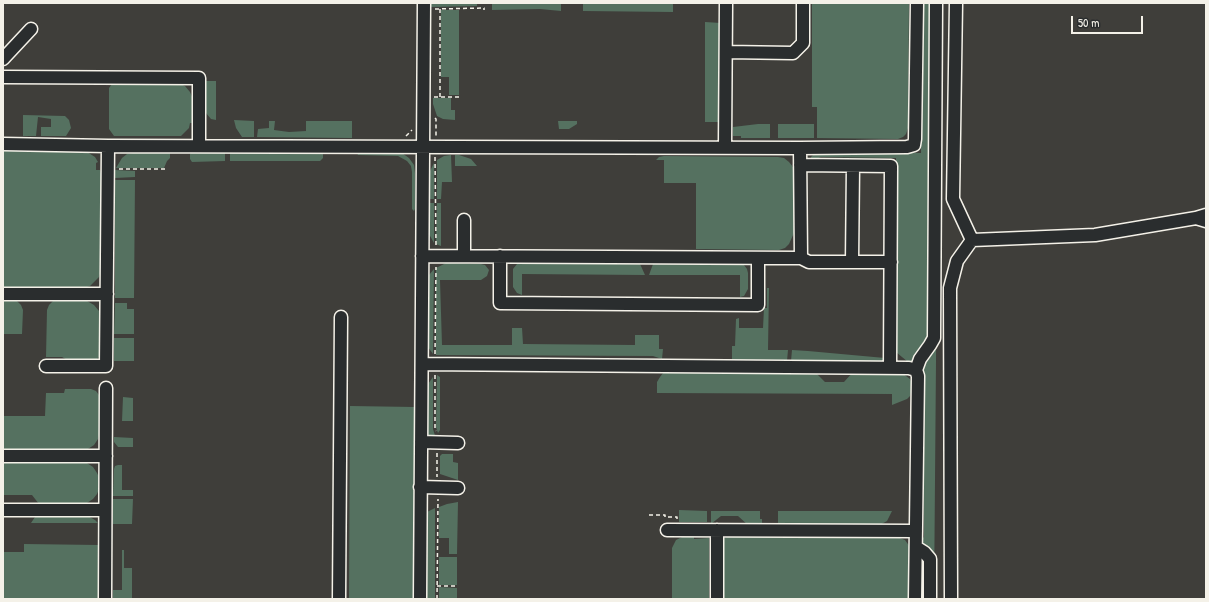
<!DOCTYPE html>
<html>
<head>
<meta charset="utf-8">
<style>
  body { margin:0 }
  #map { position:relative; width:1209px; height:602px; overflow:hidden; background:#3f3e3a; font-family:"Patrick Hand",sans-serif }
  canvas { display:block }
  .frame { position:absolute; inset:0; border:4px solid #f4f1e8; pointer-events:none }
  .scale { position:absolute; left:1071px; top:16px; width:72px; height:18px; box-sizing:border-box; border:2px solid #f4f1e8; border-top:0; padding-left:5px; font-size:12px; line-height:14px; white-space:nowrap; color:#f4f1e8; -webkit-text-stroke:3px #2a2d2e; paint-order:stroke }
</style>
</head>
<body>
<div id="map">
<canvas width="1209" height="602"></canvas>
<div class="frame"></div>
<div class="scale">50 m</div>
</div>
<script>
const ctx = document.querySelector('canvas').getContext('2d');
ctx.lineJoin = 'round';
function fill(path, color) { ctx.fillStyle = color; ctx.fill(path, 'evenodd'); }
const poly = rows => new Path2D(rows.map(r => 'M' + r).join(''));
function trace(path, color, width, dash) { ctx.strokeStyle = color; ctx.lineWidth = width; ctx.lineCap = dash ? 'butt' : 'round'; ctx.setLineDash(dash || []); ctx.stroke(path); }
const green = poly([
  [431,3,477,3,477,6,431,7],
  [492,3,561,3,561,11,540,9,492,10],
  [583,3,673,3,673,12,583,11],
  [812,3,909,3,908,128,906,134,903,137,898,139,817,138,817,107,812,107],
  [922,3,939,3,934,599,920,599,920,541,924,537,923,362,908,362,896,352,896,158,821,157,811,161,811,157,815,153,821,151,921,153],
  [441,10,459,10,459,95,449,95,449,77,441,77],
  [705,22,721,23,719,122,705,122],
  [205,81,216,81,216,120,211,119,206,113],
  [116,82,178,83,185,86,190,92,193,99,193,123,190,123,189,128,181,136,114,136,109,129,109,88,112,84],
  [433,98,451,98,451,110,455,110,455,120,443,119,437,116,433,104],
  [23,115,65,116,69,120,71,128,66,136,41,136,41,127,51,127,51,119,38,117,36,136,23,136],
  [234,120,254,121,254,137,242,137,236,128],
  [269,121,275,121,274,130,289,132,306,131,306,121,352,121,352,138,257,137,258,129,269,128],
  [558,121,577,121,577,124,569,129,559,129],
  [758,124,770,124,770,138,741,138,741,136,733,136,733,127],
  [778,124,814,124,814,138,778,138],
  [3,149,84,150,95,157,98,162,96,163,96,170,100,170,101,173,101,271,99,277,90,286,84,288,3,288],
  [134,150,170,151,170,158,167,161,164,168,116,168,122,158,127,154,133,153],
  [192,151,225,151,225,161,192,162,190,159,190,154],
  [230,151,319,152,323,154,323,158,320,161,230,161],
  [357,153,402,153,409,158,414,165,415,173,415,209,414,211,412,209,412,172,411,166,407,161,398,156,358,155],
  [451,155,452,182,442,182,441,199,437,199,437,160,444,156],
  [455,155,459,155,471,159,477,166,455,166],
  [664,156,778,157,784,158,789,162,793,167,794,173,794,233,789,244,785,248,779,250,696,249,696,183,664,183,664,160,656,160,659,157],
  [434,163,434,199,430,199,430,171],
  [115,170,135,171,135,177,115,178],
  [115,180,135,180,134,298,115,298],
  [430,203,434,203,434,243,429,234],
  [437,203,441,203,441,246,436,244],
  [446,263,481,264,485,265,489,270,487,276,481,280,440,280,442,345,512,345,512,328,522,328,523,344,635,345,635,335,659,335,659,349,663,349,662,359,653,356,436,355,436,268],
  [517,264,640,264,645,275,522,274,522,295,517,293,513,287,513,269],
  [653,264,744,265,747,269,748,273,748,289,744,296,740,297,740,275,649,275],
  [434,269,433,354,428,347,429,275],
  [767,288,769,288,768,350,788,350,787,361,732,361,732,346,735,346,736,319,739,318,739,328,763,328,764,308,767,308],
  [3,298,12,298,17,301,21,305,23,310,22,334,3,334],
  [59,298,82,298,94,305,99,311,101,317,100,352,99,357,96,360,71,362,62,357,46,357,47,310,49,305,53,301],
  [115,303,127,303,127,309,134,309,134,334,114,334],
  [114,338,134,338,134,361,114,361],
  [792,350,808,351,885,358,882,362,791,361],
  [669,371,814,371,825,382,844,382,853,372,902,373,910,379,912,384,911,392,910,396,907,399,892,405,892,394,657,393,657,382,660,377,663,373],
  [437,375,440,377,440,430,438,433,436,427],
  [433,377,433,429,436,439,428,435,428,384],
  [65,389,91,389,96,391,99,395,100,432,98,439,94,445,88,449,81,451,3,451,3,416,45,416,46,393,64,393],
  [123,397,133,398,133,421,122,421],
  [350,406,415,407,413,599,349,599],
  [114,437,133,438,133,447,118,447,114,442],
  [442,454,453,454,453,462,458,463,458,480,440,474,440,456],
  [3,461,80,461,87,463,93,467,97,473,100,479,100,487,97,494,93,499,87,503,80,504,39,504,32,495,3,495],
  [118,465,122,465,122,490,133,490,133,496,113,496,114,469,115,466],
  [113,499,133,499,132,524,113,524],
  [458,502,457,554,449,554,449,538,439,538,439,507,447,504],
  [435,508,435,599,427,599,427,512],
  [679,510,707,511,707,522,679,522],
  [711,511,760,511,760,519,762,519,762,525,748,525,738,516,721,516,711,524],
  [778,511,892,511,887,521,878,526,778,525],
  [39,514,86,515,95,520,98,523,31,523,35,517],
  [694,535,694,539,709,538,709,599,672,599,672,548,676,540,682,537],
  [730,536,900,538,905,540,910,547,910,599,721,599,722,539],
  [24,544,99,545,98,599,3,599,3,552,24,552],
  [122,550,124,550,124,568,132,568,132,599,113,599,113,590,122,590],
  [439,557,457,557,457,585,439,585],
  [439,587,457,588,457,599,439,599]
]);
const path = poly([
  [435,9,484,8,484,10],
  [440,9,440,97],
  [434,97,459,97],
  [435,118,436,119,436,136],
  [406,136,412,130],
  [435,157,436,246],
  [119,169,165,169],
  [435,354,436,267],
  [435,375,435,428,436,431],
  [437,453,437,477],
  [649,515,665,515,665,517,677,517,677,519],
  [437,586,457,586],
  [437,599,438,499]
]);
const minor = poly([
  [956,3,953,199,972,240],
  [726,52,793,53,803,43,803,3],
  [3,59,31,29],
  [3,77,199,78,199,146],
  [3,144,108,146,800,148,801,258,422,256],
  [725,147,726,3],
  [800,148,907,147,914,145,915,139,917,3],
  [800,165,891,166,890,368],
  [1206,215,1196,218,1206,221],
  [464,220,464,256],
  [500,256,500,303,758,305,758,258],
  [801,258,809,262,891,262],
  [852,262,853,166],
  [3,294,107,294],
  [422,364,909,368,916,370,918,376,915,599],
  [46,366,106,366,108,146],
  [916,370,920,359,930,345,934,338,936,3],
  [421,442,458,443],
  [3,456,106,456],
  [420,487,458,488],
  [3,510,105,510],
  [667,530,916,531],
  [916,547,924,552,930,559,930,599],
  [105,599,106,388],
  [339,599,341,317],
  [420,599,424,3],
  [717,599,717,530],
  [951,599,950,288,957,261,972,240,1095,235,1196,218]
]);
fill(green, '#557160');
trace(minor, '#f4f1e8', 15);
trace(path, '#f4f1e8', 1.5, [4, 3]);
trace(minor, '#2a2d2e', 12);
</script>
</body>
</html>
